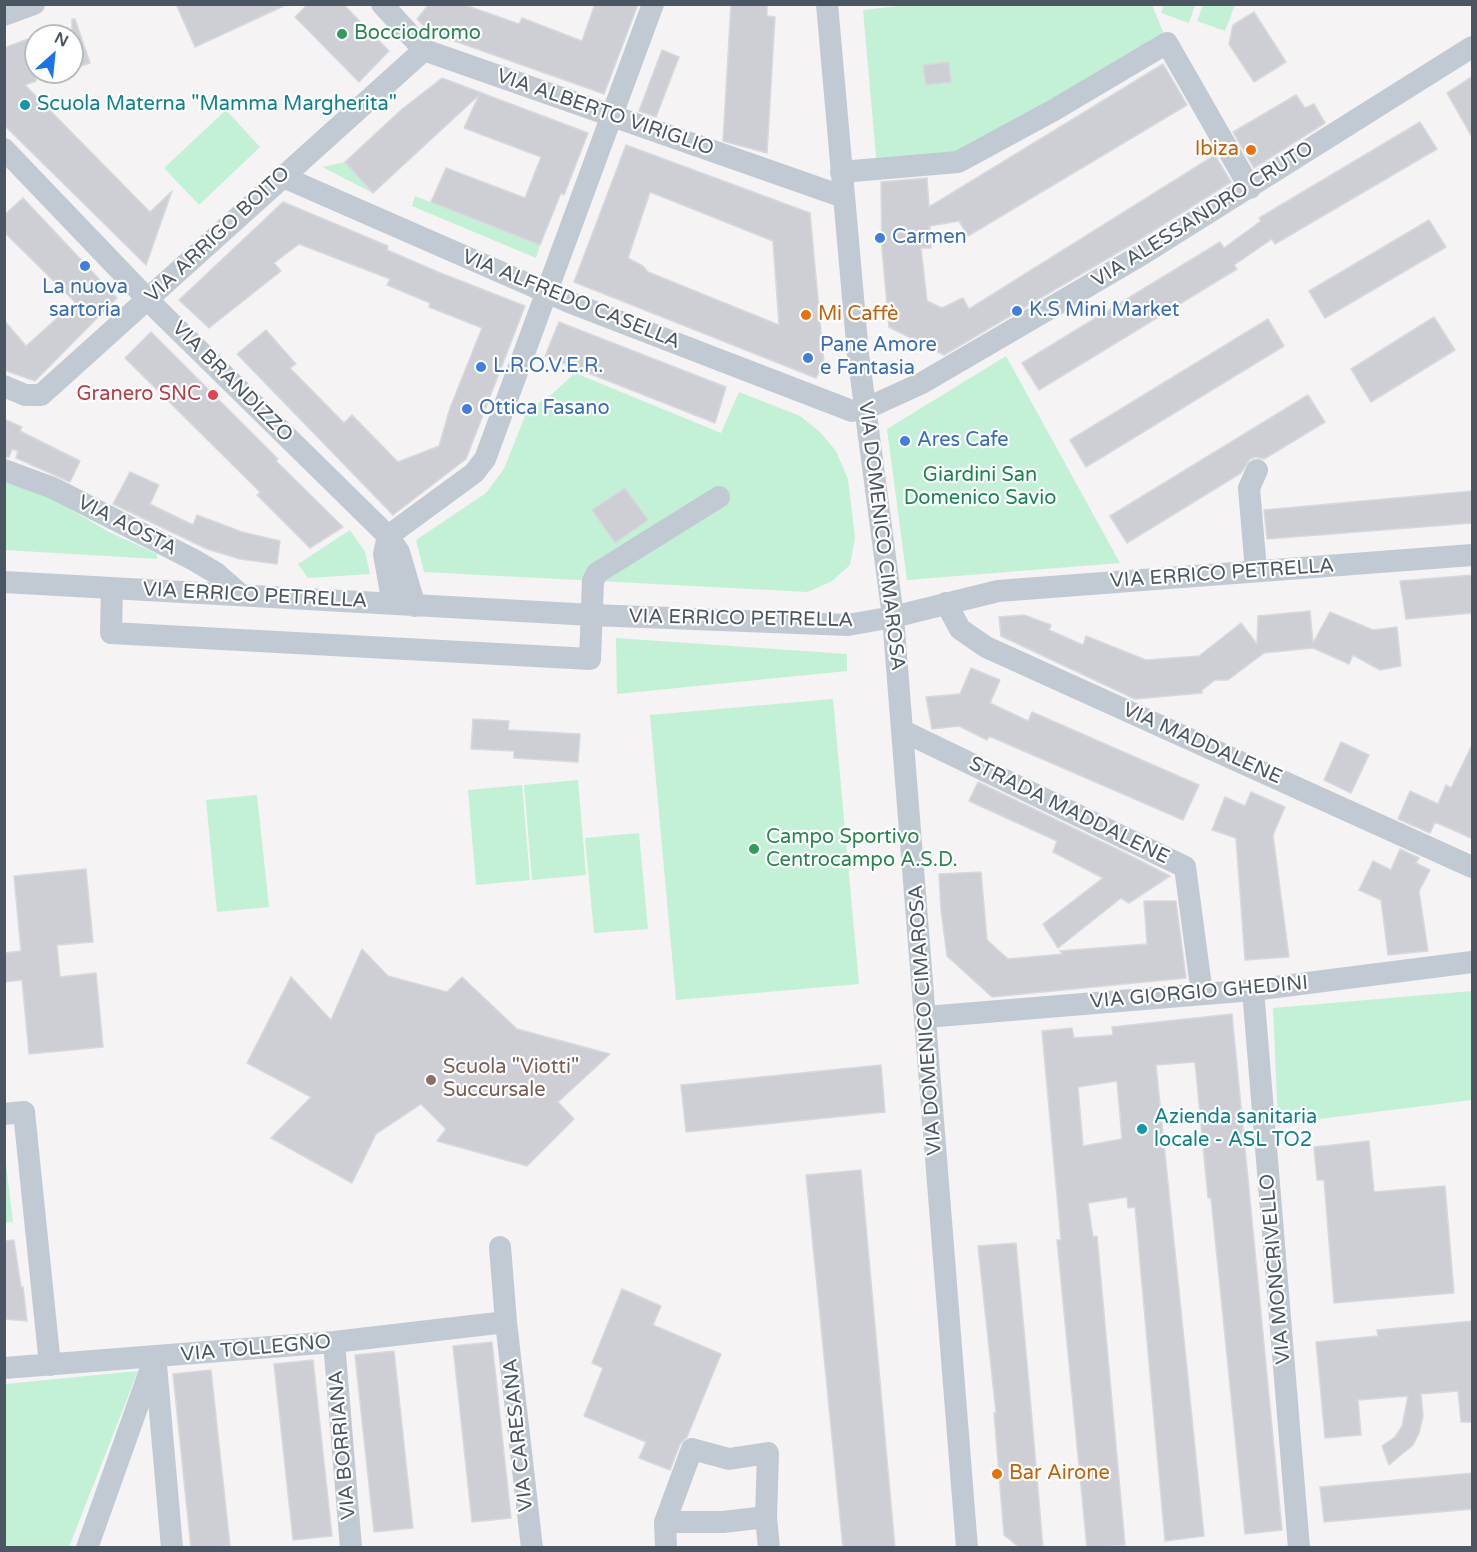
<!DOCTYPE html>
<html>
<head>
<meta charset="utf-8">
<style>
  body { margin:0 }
  #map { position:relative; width:1477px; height:1552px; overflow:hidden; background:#f5f3f3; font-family:"Varela Round",sans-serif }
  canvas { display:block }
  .frame { position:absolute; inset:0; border:6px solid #4a5661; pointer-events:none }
  .north { position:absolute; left:24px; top:24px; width:60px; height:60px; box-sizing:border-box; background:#fff; border:2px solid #b7bbc0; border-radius:50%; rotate:27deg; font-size:16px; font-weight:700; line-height:24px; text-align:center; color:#4a5661 }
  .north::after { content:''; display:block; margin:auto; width:21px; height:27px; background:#1a73e8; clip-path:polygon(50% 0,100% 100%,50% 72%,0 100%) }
</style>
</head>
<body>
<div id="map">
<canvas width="1477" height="1552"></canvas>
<div class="frame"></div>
<div class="north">N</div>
</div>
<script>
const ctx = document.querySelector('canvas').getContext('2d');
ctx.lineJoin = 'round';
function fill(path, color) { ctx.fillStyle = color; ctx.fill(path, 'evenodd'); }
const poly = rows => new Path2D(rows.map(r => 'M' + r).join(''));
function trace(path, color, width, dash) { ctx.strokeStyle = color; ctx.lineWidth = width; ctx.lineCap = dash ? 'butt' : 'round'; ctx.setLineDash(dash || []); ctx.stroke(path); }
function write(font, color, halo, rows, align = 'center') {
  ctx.font = font + ' "Varela Round",sans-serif'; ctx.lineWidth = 4.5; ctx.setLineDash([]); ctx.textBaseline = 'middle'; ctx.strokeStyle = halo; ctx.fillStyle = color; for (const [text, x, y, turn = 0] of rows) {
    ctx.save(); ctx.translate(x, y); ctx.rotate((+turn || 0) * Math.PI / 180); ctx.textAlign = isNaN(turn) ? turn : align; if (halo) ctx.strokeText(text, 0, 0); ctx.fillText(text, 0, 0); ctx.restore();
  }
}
const green = poly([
  [916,4,1152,5,1169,46,958,162,877,168,863,10],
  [1164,5,1164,4,1195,5,1189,23,1161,13],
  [1203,5,1235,5,1225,31,1197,21],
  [226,110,260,147,199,205,164,168],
  [345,162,373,193,322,167],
  [415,196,540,245,536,258,412,206],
  [1006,356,1120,563,907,580,887,429],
  [575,373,721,433,739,392,800,416,820,432,836,451,848,479,855,538,850,565,832,581,808,592,424,572,416,540,486,493,504,469,527,411,552,394],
  [4,479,41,492,109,532,157,554,157,559,5,550],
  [350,530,365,552,370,574,308,578,298,564],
  [616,638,847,654,847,671,617,694],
  [833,699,859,984,676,1000,650,715],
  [578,780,586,875,532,880,524,785],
  [522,785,530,880,476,885,468,790],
  [257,795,269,907,217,912,206,800],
  [639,833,648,929,594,933,585,838],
  [1472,991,1472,1100,1278,1124,1273,1008],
  [4,1147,13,1222,5,1223,4,1223],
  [138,1371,69,1547,5,1547,5,1384]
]);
const building = poly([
  [176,4,288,4,195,47,176,4],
  [308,4,343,4,389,51,359,82,295,17,308,4],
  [429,4,462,4,519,24,522,18,582,41,595,4,638,4,604,94,429,32,417,19,429,4],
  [731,4,767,4,767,16,775,17,767,153,723,141,731,4],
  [1254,12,1286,62,1254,82,1229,44,1233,25,1254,12],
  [72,19,75,19,90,63,72,69,72,19],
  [36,36,36,81,25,85,150,212,172,191,146,265,4,125,4,48,36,36],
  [662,50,679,57,656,117,639,111,662,50],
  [949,62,951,82,926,85,923,65,949,62],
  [1163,64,1187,105,968,236,959,221,930,226,931,248,921,248,927,301,942,308,963,298,969,309,1215,155,1231,182,1134,243,944,355,889,327,882,249,881,182,927,178,929,207,1163,64],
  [1473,76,1473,139,1447,93,1473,76],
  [442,78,588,133,564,195,561,193,540,245,431,202,446,168,525,198,541,157,464,128,479,95,373,193,345,162,401,110,442,78],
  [1296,95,1305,108,1314,104,1325,123,1254,168,1233,132,1296,95],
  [1420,122,1437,149,1275,244,1272,239,1234,265,1237,269,1039,390,1022,363,1220,242,1224,248,1261,221,1259,218,1420,122],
  [626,145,810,213,824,363,816,378,574,282,626,145],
  [650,192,773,241,779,325,648,272,643,266,628,258,650,192],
  [23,198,117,298,35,381,4,370,4,320,26,346,75,302,4,232,4,215,23,198],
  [283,202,388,246,387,250,438,272,525,306,466,459,393,515,237,354,266,330,296,364,290,368,344,423,352,415,398,462,439,446,450,408,482,328,429,307,430,303,387,285,390,279,299,244,274,263,281,271,209,328,179,300,283,202],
  [1429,220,1446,247,1325,318,1309,291,1429,220],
  [1434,317,1455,350,1371,402,1351,369,1434,317],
  [1268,319,1284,346,1086,467,1070,440,1268,319],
  [559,322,726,387,715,423,545,356,559,322],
  [151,332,278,459,276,461,343,527,310,548,257,495,260,492,125,358,151,332],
  [1308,395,1325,422,1264,459,1256,457,1250,459,1241,473,1127,543,1110,516,1308,395],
  [4,419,22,427,20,431,80,461,70,482,16,458,18,451,12,449,9,457,4,457,4,419],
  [130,472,159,485,150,504,193,525,197,515,242,532,280,541,277,564,240,559,207,549,113,504,130,472],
  [625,488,648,520,615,543,592,510,625,488],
  [1473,491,1473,523,1267,539,1264,510,1473,491],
  [1473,575,1473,613,1406,619,1400,581,1473,575],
  [1310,611,1313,643,1330,612,1373,630,1397,627,1401,666,1380,670,1353,655,1349,664,1313,648,1264,653,1228,680,1215,680,1202,690,1202,693,1135,699,1001,636,999,617,1024,615,1051,625,1049,630,1083,645,1086,636,1146,660,1199,656,1241,623,1257,644,1258,616,1310,611],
  [971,668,1000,680,990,703,1028,721,1032,712,1199,785,1183,820,989,736,987,740,959,726,932,729,926,697,960,694,971,668],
  [473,719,509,721,508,730,580,734,578,762,514,758,514,751,471,749,473,719],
  [1341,742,1369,755,1351,793,1324,780,1341,742],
  [1473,743,1473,839,1435,822,1430,833,1398,819,1410,791,1438,804,1446,785,1451,788,1473,743],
  [978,782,1125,853,1170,876,1129,903,1121,898,1058,948,1043,924,1103,878,1053,852,1057,841,969,801,978,782],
  [1251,792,1285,807,1273,835,1289,957,1245,960,1236,838,1212,830,1225,797,1245,806,1251,792],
  [1400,849,1419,858,1416,863,1430,870,1419,891,1428,951,1388,955,1381,900,1359,890,1373,861,1391,870,1400,849],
  [86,869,93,942,57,945,60,977,96,973,103,1047,29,1054,22,980,4,982,4,953,21,951,14,876,86,869],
  [981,872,987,940,1008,959,1063,954,1060,951,1147,944,1144,901,1176,901,1186,978,992,997,947,956,941,910,939,874,981,872],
  [362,949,388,976,447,992,462,977,517,1029,610,1054,558,1102,574,1119,527,1166,437,1141,446,1129,421,1104,376,1134,352,1183,271,1138,311,1097,247,1063,291,977,331,1020,362,949],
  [1232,1014,1282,1530,1245,1534,1211,1198,1208,1198,1195,1062,1156,1065,1204,1536,1165,1541,1135,1207,1128,1208,1127,1197,1088,1203,1093,1237,1097,1236,1125,1545,1087,1548,1057,1240,1061,1240,1042,1031,1072,1028,1074,1038,1113,1035,1112,1027,1232,1014],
  [1117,1081,1122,1139,1083,1146,1078,1087,1117,1081],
  [881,1065,885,1112,686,1132,681,1085,881,1065],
  [1369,1141,1374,1192,1445,1186,1454,1293,1334,1303,1324,1180,1317,1180,1314,1147,1369,1141],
  [861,1170,895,1548,843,1548,806,1175,861,1170],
  [14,1240,21,1287,23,1287,27,1321,4,1319,4,1241,14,1240],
  [1016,1243,1029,1385,1043,1548,1020,1548,1004,1535,994,1413,996,1413,978,1246,1016,1243],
  [622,1289,661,1306,653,1325,721,1354,687,1437,680,1444,670,1470,639,1458,646,1442,584,1416,603,1368,592,1363,622,1289],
  [1473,1321,1473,1422,1461,1422,1458,1391,1421,1394,1423,1416,1419,1433,1413,1445,1389,1465,1382,1446,1395,1437,1402,1426,1408,1396,1358,1400,1361,1435,1325,1438,1316,1342,1378,1336,1377,1330,1473,1321],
  [492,1342,511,1518,472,1522,453,1346,492,1342],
  [394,1351,413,1528,374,1532,355,1355,394,1351],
  [313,1360,332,1536,293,1540,274,1364,313,1360],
  [211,1370,230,1546,191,1548,173,1374,211,1370],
  [1473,1473,1473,1509,1324,1522,1320,1487,1473,1473]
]);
const minor = poly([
  [382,4,424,50,844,197],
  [827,4,858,354,893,617,967,1548],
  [4,15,34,4],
  [4,149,160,312,388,536,399,552,415,606],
  [841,172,958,162,1054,110,1167,43,1250,188],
  [281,176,569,302,852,411,865,409,922,383,1141,255,1472,47],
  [4,386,25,395,41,395,424,50],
  [4,470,53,488,194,560,216,573,241,595],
  [1256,571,1249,488,1257,470],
  [4,582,592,615,848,625,893,617,998,591,1472,555],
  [112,588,111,633,590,659,593,581,597,573,719,497],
  [946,603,960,629,986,647,1472,867],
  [393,604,384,554,388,536,474,473,485,459,653,4],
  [903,731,1185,867,1202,994],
  [1253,990,1299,1548],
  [926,1017,1253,990,1472,962],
  [4,1114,24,1112,50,1365],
  [500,1247,506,1322,532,1548],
  [334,1342,351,1548],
  [156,1365,172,1548],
  [4,1368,334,1342,506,1322],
  [766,1517,769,1548],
  [665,1522,723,1522,766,1517,768,1453,729,1459,692,1449,665,1522,666,1548],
  [87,1548,155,1357]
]);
const markers = [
  [342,34,6,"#2e9e5b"],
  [25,105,6,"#0f9aa8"],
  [1251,150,6,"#e8710a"],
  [880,238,6,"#3f7fe0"],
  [85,266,6,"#3f7fe0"],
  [1017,311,6,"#3f7fe0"],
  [806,315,6,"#e8710a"],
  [808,358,6,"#3f7fe0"],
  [481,367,6,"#3f7fe0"],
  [213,395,6,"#e0444e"],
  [467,409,6,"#3f7fe0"],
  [905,441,6,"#3f7fe0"],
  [754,849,6,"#2e9e5b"],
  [431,1080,6,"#8d6e63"],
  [1142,1129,6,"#0f9aa8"],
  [997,1474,6,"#e8710a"]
];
const leisureNames = [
  ["Bocciodromo",354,34],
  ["Campo Sportivo",766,838],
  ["Centrocampo A.S.D.",766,861]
];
const cultureNames = [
  ["Scuola Materna \"Mamma Margherita\"",37,105],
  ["Azienda sanitaria",1154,1118],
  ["locale - ASL TO2",1154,1141]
];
const streetNames = [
  ["VIA ALBERTO VIRIGLIO",605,113,19],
  ["VIA ALESSANDRO CRUTO",1203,215,-32],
  ["VIA ARRIGO BOITO",218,235,-43],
  ["VIA ALFREDO CASELLA",571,300,22],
  ["VIA BRANDIZZO",232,382,45],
  ["VIA AOSTA",127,526,27],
  ["VIA DOMENICO CIMAROSA",881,536,83],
  ["VIA ERRICO PETRELLA",1222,574,-4],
  ["VIA ERRICO PETRELLA",255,596,3],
  ["VIA ERRICO PETRELLA",741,619,1],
  ["VIA MADDALENE",1202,744,24],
  ["STRADA MADDALENE",1069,811,26],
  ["VIA GIORGIO GHEDINI",1199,993,-5],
  ["VIA DOMENICO CIMAROSA",926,1020,-94],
  ["VIA MONCRIVELLO",1276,1269,-95],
  ["VIA TOLLEGNO",256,1349,-5],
  ["VIA CARESANA",519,1435,-96],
  ["VIA BORRIANA",343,1445,-95]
];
const foodNames = [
  ["Ibiza",1239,150,"right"],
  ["Mi Caffè",818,315],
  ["Bar Airone",1009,1474]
];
const shopNames = [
  ["Carmen",892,238],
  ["La nuova",85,288,"center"],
  ["sartoria",85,311,"center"],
  ["K.S Mini Market",1029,311],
  ["Pane Amore",820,346],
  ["e Fantasia",820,369],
  ["L.R.O.V.E.R.",493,367],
  ["Ottica Fasano",479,409],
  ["Ares Cafe",917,441]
];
const healthNames = [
  ["Granero SNC",201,395]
];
const parkNames = [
  ["Giardini San",980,476],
  ["Domenico Savio",980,499]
];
const educationNames = [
  ["Scuola \"Viotti\"",443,1068],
  ["Succursale",443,1091]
];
fill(green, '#c3f1d5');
fill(building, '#cdcfd5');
trace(building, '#d7d9de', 1.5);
trace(minor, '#c1cad2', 22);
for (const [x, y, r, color] of markers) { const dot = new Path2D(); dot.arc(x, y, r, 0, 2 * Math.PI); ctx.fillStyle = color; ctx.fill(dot); trace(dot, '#fff', 2); }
write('20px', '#27864d', '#fff', leisureNames, 'left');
write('20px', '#0d838f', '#fff', cultureNames, 'left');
write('20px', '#4a5661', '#fff', streetNames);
write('20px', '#c56008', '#fff', foodNames, 'left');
write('20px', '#366cbe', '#fff', shopNames, 'left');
write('20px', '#be3a42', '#fff', healthNames, 'right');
write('20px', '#17864f', '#fff', parkNames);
write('20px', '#785e54', '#fff', educationNames, 'left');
</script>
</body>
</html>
